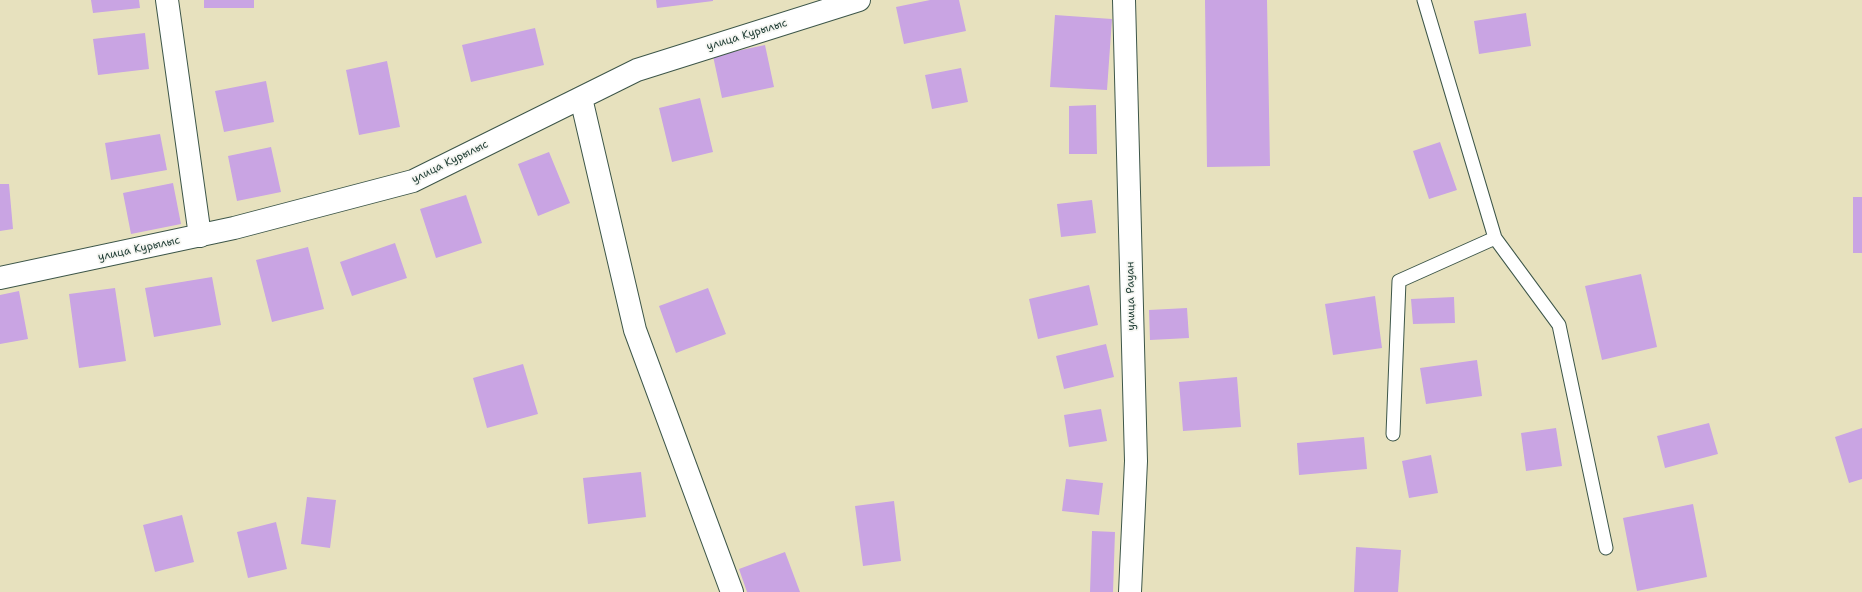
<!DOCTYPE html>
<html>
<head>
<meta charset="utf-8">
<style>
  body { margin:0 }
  canvas { display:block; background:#e7e1be }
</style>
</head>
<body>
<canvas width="1862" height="592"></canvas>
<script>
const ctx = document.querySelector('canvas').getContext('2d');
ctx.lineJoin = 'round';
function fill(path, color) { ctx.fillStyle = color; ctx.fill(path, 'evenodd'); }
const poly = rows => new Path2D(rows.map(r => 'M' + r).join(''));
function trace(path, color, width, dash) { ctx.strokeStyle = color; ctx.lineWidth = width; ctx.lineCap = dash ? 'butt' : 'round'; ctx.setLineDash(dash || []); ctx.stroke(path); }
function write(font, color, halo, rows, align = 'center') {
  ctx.font = font + ' "Shantell Sans",sans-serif'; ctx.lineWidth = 3.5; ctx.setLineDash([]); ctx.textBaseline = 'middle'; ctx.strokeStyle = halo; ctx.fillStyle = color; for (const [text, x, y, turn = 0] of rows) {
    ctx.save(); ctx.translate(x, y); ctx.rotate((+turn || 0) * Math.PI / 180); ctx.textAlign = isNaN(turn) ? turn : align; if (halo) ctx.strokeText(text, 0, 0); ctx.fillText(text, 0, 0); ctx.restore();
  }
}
const building = poly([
  [91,0,139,0,140,8,93,13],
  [204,0,254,0,254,8,204,8],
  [656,0,713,0,713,1,657,8],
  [930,0,959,0,966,31,904,44,896,7],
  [1205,0,1267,0,1270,166,1207,167],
  [1526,13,1531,46,1479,54,1474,21],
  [1055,15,1112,19,1107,90,1050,87],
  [535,28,544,65,471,82,462,45],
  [145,33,149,69,98,75,93,39],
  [765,45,774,87,722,98,713,56],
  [387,61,400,127,359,135,346,70],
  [961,68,968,102,932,109,925,75],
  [266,81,274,122,224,132,215,91],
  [700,98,713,152,672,162,659,108],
  [1096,105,1097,154,1069,154,1069,106],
  [160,134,167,170,111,180,105,143],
  [1440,142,1457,190,1429,199,1413,151],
  [271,147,281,192,237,201,228,156],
  [549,152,570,203,538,216,518,164],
  [173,183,181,224,131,234,123,193],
  [0,184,9,184,13,229,0,231],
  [466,195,482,243,436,258,420,209],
  [1853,197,1862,197,1862,253,1853,253],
  [1092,200,1096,233,1061,237,1057,204],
  [395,243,407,278,352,296,340,262],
  [308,247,324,309,272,322,256,260],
  [1641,274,1657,347,1602,360,1585,286],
  [212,277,221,325,154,337,145,288],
  [1089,285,1098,325,1038,339,1029,299],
  [115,288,126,361,79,368,69,294],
  [708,288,726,334,676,353,659,306],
  [19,291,28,339,0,344,0,295],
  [1375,296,1382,348,1333,355,1325,304],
  [1454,297,1455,323,1413,324,1411,299],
  [1187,308,1189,338,1150,340,1149,310],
  [1106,344,1114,377,1064,389,1056,356],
  [1477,360,1482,396,1426,404,1420,368],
  [523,364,538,414,487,428,473,378],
  [1237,377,1241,427,1183,431,1179,382],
  [1101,409,1107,441,1069,447,1064,415],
  [1709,423,1718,454,1665,468,1657,436],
  [1556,428,1562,466,1526,471,1521,433],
  [1862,428,1862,479,1849,483,1835,437],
  [1364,437,1367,469,1299,475,1297,443],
  [1431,455,1438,493,1409,498,1402,461],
  [641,472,646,517,588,524,583,478],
  [1066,479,1103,483,1099,515,1062,511],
  [307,497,336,500,330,548,301,544],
  [894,501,901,561,863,566,855,506],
  [1693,504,1707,577,1637,591,1623,518],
  [182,515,194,562,155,572,143,525],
  [276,522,287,569,248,578,237,532],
  [1092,531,1115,532,1113,592,1090,592],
  [1356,547,1401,550,1398,592,1354,592],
  [785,552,800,592,747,592,739,569]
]);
const service = poly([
  [1424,0,1495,238,1559,325,1606,548],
  [1393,434,1399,281,1495,238]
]);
const minor = poly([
  [167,0,200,236],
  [1124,0,1136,461,1130,592],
  [581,98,635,330,732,592],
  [0,278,234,228,413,181,637,70,859,0]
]);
const streetNames = [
  ["улица Курылыс",747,35,-17],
  ["улица Курылыс",450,162,-26],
  ["улица Курылыс",139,249,-12],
  ["улица Рауан",1131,296,-91]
];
fill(building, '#c9a4e3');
trace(service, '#3d5649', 15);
trace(minor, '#3d5649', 24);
trace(service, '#fff', 13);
trace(minor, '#fff', 22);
write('11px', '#1f3d34', '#f6f6f2', streetNames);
</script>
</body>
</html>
